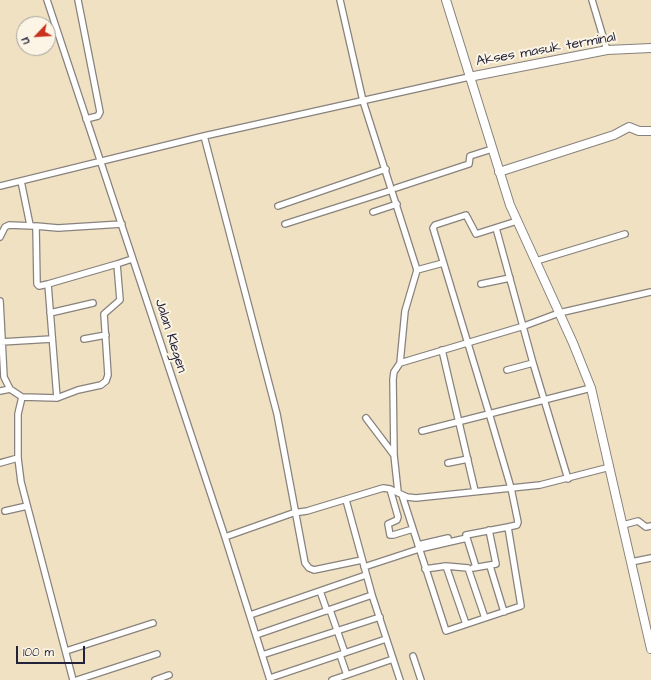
<!DOCTYPE html>
<html>
<head>
<meta charset="utf-8">
<style>
  body { margin:0 }
  #map { position:relative; width:651px; height:680px; overflow:hidden; background:#efe1c1; font-family:"Architects Daughter",sans-serif }
  canvas { display:block }
  .north { position:absolute; left:16px; top:16px; width:40px; height:40px; box-sizing:border-box; background:#fcf5e5; border:1px solid #a5a1a1; border-radius:50%; rotate:245deg; font-size:11px; font-weight:700; line-height:16px; text-align:center; color:#22223b }
  .north::after { content:''; display:block; margin:auto; width:14px; height:18px; background:#c8321e; clip-path:polygon(50% 0,100% 100%,50% 72%,0 100%) }
  .scale { position:absolute; left:16px; top:646px; width:69px; height:18px; box-sizing:border-box; border:2px solid #22223b; border-top:0; padding-left:5px; font-size:12px; line-height:14px; white-space:nowrap; color:#22223b; -webkit-text-stroke:3px #fcf5e5; paint-order:stroke }
</style>
</head>
<body>
<div id="map">
<canvas width="651" height="680"></canvas>
<div class="north">U</div>
<div class="scale">100 m</div>
</div>
<script>
const ctx = document.querySelector('canvas').getContext('2d');
ctx.lineJoin = 'round';
const poly = rows => new Path2D(rows.map(r => 'M' + r).join(''));
function trace(path, color, width, dash) { ctx.strokeStyle = color; ctx.lineWidth = width; ctx.lineCap = dash ? 'butt' : 'round'; ctx.setLineDash(dash || []); ctx.stroke(path); }
function write(font, color, halo, rows, align = 'center') {
  ctx.font = font + ' "Architects Daughter",sans-serif'; ctx.lineWidth = 4; ctx.setLineDash([]); ctx.textBaseline = 'middle'; ctx.strokeStyle = halo; ctx.fillStyle = color; for (const [text, x, y, turn = 0] of rows) {
    ctx.save(); ctx.translate(x, y); ctx.rotate((+turn || 0) * Math.PI / 180); ctx.textAlign = isNaN(turn) ? turn : align; if (halo) ctx.strokeText(text, 0, 0); ctx.fillText(text, 0, 0); ctx.restore();
  }
}
const street = poly([
  [47,0,225,537,270,680],
  [78,0,100,112,98,116,86,119],
  [340,0,363,101,417,270,443,263],
  [592,0,607,50],
  [204,136,277,414,305,563,309,568,314,570,362,560],
  [21,181,30,225],
  [0,186,204,136,469,77],
  [396,188,469,164,470,156,492,149],
  [278,206,386,169],
  [373,212,397,204],
  [285,224,392,190],
  [496,228,533,363,568,479],
  [0,237,5,227,9,225,33,226],
  [536,261,625,234],
  [48,284,39,286,37,284,36,226,58,228,122,224],
  [481,284,510,278],
  [0,301,4,377,10,389,22,397],
  [50,313,93,303],
  [84,339,106,335],
  [1,342,52,339],
  [442,350,475,491],
  [400,363,524,326,559,313,651,292],
  [507,370,533,363],
  [0,391,10,389],
  [57,398,48,284,117,264],
  [366,418,394,455],
  [422,431,591,388],
  [0,463,18,458],
  [448,463,468,459],
  [390,489,398,517,397,520,388,524,390,535,393,535,413,529],
  [398,492,394,455,393,379,394,372,400,363,405,311,417,270],
  [402,495,446,631,521,606,508,527],
  [346,500,372,595,400,680],
  [5,511,27,506],
  [623,525,638,521,646,527,651,526],
  [466,535,508,527,517,525,518,522,511,488,489,413,433,228,435,225,466,215,476,234,517,221],
  [466,535,476,567],
  [225,537,293,513,307,511,383,488,390,489,407,497,416,498,540,485,610,467],
  [418,545,448,538],
  [631,562,651,558],
  [490,566,504,612],
  [364,567,419,549,467,538],
  [473,568,496,564,489,530],
  [425,569,446,566],
  [320,591,327,611],
  [330,610,345,653],
  [250,615,366,575],
  [466,624,446,566,468,568,485,618],
  [256,635,372,595],
  [66,651,153,623],
  [262,655,380,617],
  [340,655,347,675],
  [413,656,421,680],
  [270,678,386,639],
  [73,680,21,482,18,458,18,414,22,397,57,398,78,390,101,385,106,381,108,375,104,314,120,300,117,264,132,259],
  [77,680,157,654],
  [155,680,169,675],
  [332,680,393,659]
]);
const secondary = poly([
  [446,0,510,205,573,343,591,388,651,649],
  [469,77,607,50,651,48],
  [499,172,614,135,629,127,639,131,651,131]
]);
const streetNames = [
  ["Akses masuk terminal",546,50,-10],
  ["Jalan Klegen",170,336,72]
];
trace(street, '#88827e', 8);
trace(secondary, '#88827e', 10);
trace(street, '#fff', 5.5);
trace(secondary, '#fff', 8);
write('14px', '#22223b', '#fcf5e5', streetNames);
</script>
</body>
</html>
